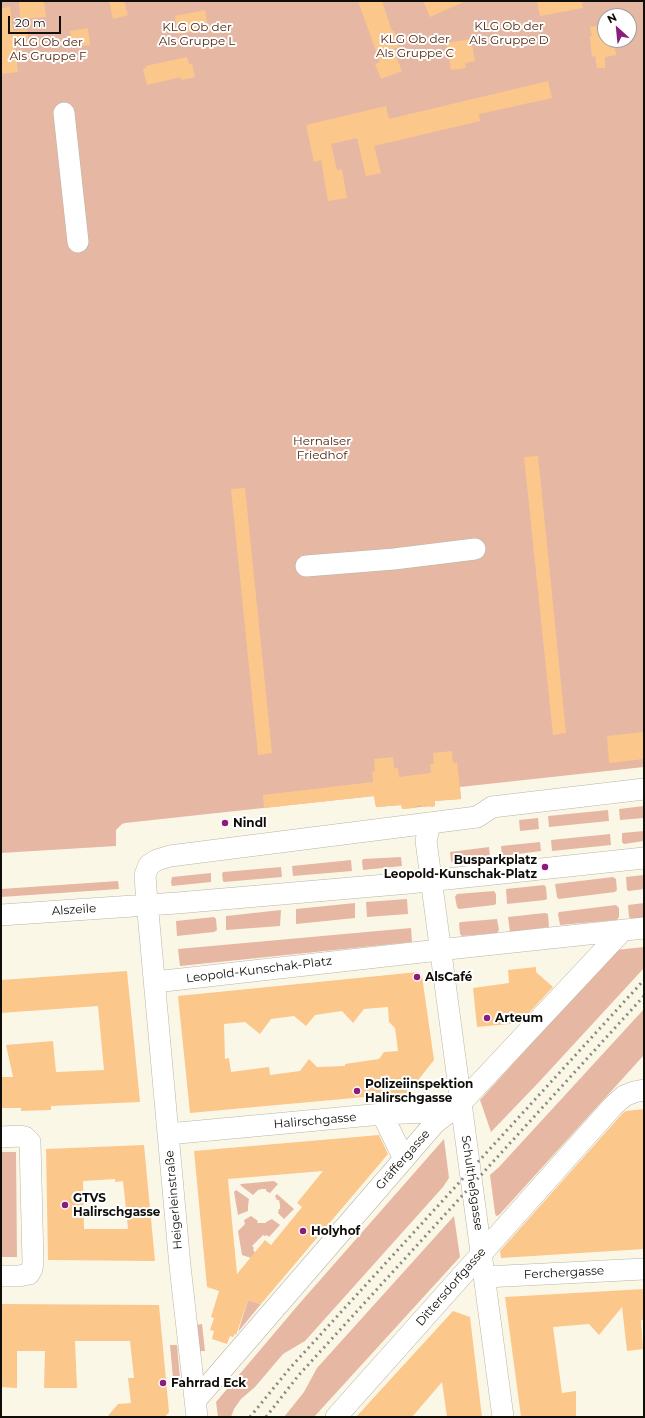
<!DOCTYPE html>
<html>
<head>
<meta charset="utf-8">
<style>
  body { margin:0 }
  #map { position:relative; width:645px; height:1418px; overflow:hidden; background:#fbf7e7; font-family:Montserrat,sans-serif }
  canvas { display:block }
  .frame { position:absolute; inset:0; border:2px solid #100e09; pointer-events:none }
  .north { position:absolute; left:597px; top:8px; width:40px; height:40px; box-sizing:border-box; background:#fff; border:1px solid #9f9f9d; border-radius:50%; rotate:333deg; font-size:11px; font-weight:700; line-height:16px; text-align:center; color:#100e09 }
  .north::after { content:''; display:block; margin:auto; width:14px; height:18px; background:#8d1b7d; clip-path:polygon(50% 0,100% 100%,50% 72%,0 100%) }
  .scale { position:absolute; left:8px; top:16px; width:53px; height:18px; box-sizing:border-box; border:2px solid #100e09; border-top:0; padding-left:5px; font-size:12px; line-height:14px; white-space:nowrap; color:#100e09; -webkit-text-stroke:3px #fff; paint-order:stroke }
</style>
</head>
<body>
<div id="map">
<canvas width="645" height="1418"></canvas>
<div class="frame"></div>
<div class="north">N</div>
<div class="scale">20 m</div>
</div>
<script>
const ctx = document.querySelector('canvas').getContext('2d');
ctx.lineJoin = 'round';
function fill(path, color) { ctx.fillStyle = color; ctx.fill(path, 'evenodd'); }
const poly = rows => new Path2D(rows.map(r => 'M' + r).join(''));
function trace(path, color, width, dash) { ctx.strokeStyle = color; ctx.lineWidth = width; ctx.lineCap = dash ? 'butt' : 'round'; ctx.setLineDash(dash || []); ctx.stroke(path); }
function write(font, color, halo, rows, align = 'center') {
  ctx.font = font + ' Montserrat,sans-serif'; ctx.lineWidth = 4; ctx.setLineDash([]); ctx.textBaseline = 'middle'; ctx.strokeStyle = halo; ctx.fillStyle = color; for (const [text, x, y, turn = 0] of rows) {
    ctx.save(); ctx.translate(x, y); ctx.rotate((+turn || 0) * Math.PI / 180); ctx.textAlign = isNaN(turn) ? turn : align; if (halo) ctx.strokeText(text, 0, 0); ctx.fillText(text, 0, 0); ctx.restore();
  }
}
const green = poly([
  [1,1,644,1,644,767,460,787,461,799,434,801,435,806,432,807,430,806,402,809,402,805,376,807,374,796,125,823,122,824,116,830,116,846,1,853],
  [605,16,629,16,629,40,605,40],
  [644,806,644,818,620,820,619,809],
  [608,810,609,821,549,827,548,816],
  [538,818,539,829,520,831,519,820],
  [644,831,644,841,624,844,622,842,622,833],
  [610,834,611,845,552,851,551,840],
  [540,842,541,851,502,856,501,846],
  [489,847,490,857,451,862,450,852],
  [401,857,402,866,363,870,362,861,363,859],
  [351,860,352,871,293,876,292,866],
  [281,867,282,877,224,882,223,881,222,874,223,872],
  [211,873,211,882,172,886,171,882,172,877],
  [644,875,644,889,629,891,627,890,626,877],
  [613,877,616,879,617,890,615,892,559,899,557,897,555,884],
  [118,881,119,889,1,897,1,889],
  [544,885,546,887,547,899,545,900,507,904,506,889],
  [494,891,496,894,496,904,494,905,459,909,457,907,455,897,457,894],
  [407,899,408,914,367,917,366,902],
  [355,903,355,918,296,924,296,909],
  [644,903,644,917,632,919,629,917,628,905],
  [616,905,619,908,619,917,617,920,560,925,558,914,559,912],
  [281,910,280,926,226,930,226,916],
  [545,913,548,914,549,927,510,932,508,917],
  [214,917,216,919,217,930,214,932,177,936,176,921],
  [497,919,499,930,497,933,462,936,460,934,459,923,461,922],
  [411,928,412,942,180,966,178,949],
  [644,947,644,968,539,1082,491,1132,480,1100,616,950],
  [644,1009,644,1055,499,1215,496,1216,495,1213,490,1175,499,1167],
  [444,1139,449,1178,443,1187,305,1341,283,1354,255,1387,241,1399,234,1409,231,1417,218,1417,216,1402,299,1304],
  [1,1152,16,1152,17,1257,1,1257],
  [274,1181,278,1184,270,1193,266,1191,266,1189,262,1189,258,1190,253,1195,240,1185,241,1184],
  [236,1190,249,1199,248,1206,248,1211,238,1215,234,1192],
  [277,1194,294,1209,284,1219,278,1213,279,1209,280,1209,280,1205,279,1200,277,1200,275,1196],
  [251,1216,258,1221,257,1222,258,1223,266,1223,266,1222,272,1219,280,1225,269,1237,267,1235,265,1236,263,1235,252,1246,254,1248,253,1250,256,1253,251,1258,242,1255,238,1231,245,1224,244,1220],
  [454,1216,460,1257,314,1417,284,1417,304,1392,317,1368],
  [248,1300,261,1304,238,1332],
  [202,1324,205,1351,199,1351,196,1325],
  [170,1345,177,1345,180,1378,173,1379]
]);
const building = poly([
  [19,1,44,1,46,17,20,19],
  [109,1,124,1,128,15,113,19],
  [358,1,382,1,392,31,394,31,399,47,393,49,402,71,381,79,375,64,380,62],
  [423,1,466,1,430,17],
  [537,1,582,1,583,8,540,16],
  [10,7,13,31,27,29,29,44,15,45,18,72,1,74,1,8],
  [205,10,208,29,178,34,175,16],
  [605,25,605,40,614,40,616,55,605,57,605,68,597,68,595,56,592,57,590,37,592,36,590,27],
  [88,28,90,45,72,47,70,31],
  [471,39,475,61,465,63,466,68,451,70,446,43],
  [187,57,189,64,192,64,195,77,181,80,181,77,147,85,143,69,146,68,146,66],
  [548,81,552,98,479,114,480,121,374,146,381,173,366,176,357,138,331,144,337,170,342,169,347,198,328,201,321,160,314,162,306,125,386,106,389,119],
  [538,456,566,733,553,735,524,457],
  [245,488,272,753,258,755,231,489],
  [644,732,644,759,609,763,607,736],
  [452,751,453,763,457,762,461,799,435,801,435,806,423,807,419,805,414,808,402,809,401,805,376,807,374,796,264,808,263,795,373,782,372,772,375,771,374,759,393,757,394,768,398,768,399,777,431,773,430,764,434,764,433,753],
  [536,967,536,972,553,987,528,1014,526,1014,520,1023,477,1027,473,988,509,983,508,970],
  [127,971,140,1102,51,1106,51,1110,21,1111,21,1108,1,1108,1,1077,13,1077,6,1045,53,1041,56,1072,104,1070,98,1006,1,1013,1,980],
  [418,972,422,976,434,1060,408,1093,190,1113,178,996],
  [388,1007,389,1022,395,1028,398,1051,384,1052,379,1059,345,1064,345,1066,317,1067,309,1059,300,1071,270,1075,269,1067,231,1072,229,1058,225,1059,224,1024,245,1022,260,1034,271,1019,294,1016,306,1026,315,1015,342,1011,353,1023,364,1009],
  [644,1109,644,1249,501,1258,500,1251,622,1114,626,1111],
  [379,1135,388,1154,261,1304,248,1300,236,1335,234,1334,234,1337,230,1336,227,1344,212,1339,214,1331,210,1330,214,1318,211,1317,219,1291,207,1287,194,1151],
  [323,1171,297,1203,302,1207,271,1245,265,1240,237,1274,228,1179],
  [144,1145,155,1261,48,1260,46,1149],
  [115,1179,115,1182,123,1181,128,1229,84,1229,83,1181],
  [644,1289,644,1320,641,1320,643,1349,627,1351,622,1307,599,1335,589,1324,553,1327,562,1393,576,1391,576,1417,521,1417,505,1297],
  [1,1304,159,1305,169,1412,165,1417,107,1417,118,1404,131,1403,128,1378,134,1378,130,1341,75,1341,77,1388,44,1388,45,1351,17,1351,17,1388,1,1387],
  [453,1311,470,1317,482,1417,447,1417,442,1382,412,1417,356,1417]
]);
const minor = poly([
  [64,113,78,242],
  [306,566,394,559,475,549],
  [430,824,426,841,503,1417],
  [1,915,177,903,409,883,644,858],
  [155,982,457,948,644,928],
  [382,1114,404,1159],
  [168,1134,382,1114,427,1112,453,1105],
  [1,1137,20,1136,25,1137,30,1142,33,1262,32,1269,29,1274,19,1276,1,1276],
  [485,1277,644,1269],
  [195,1401,435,1123,461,1103,622,931],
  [197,1417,180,1266,146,890,145,875,149,865,157,860,170,856,477,817,492,807,644,789],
  [336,1417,613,1106,624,1096,634,1092,644,1090]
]);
const rail = poly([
  [250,1417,290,1368,644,980],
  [266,1417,298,1376,644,996]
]);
const markers = [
  [225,823,4,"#8d1b7d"],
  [545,867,4,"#8d1b7d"],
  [417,977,4,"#8d1b7d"],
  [487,1018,4,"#8d1b7d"],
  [357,1091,4,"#8d1b7d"],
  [65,1205,4,"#8d1b7d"],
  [303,1231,4,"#8d1b7d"],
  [163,1383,4,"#8d1b7d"]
];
const parkNames = [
  ["KLG Ob der",509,26],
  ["Als Gruppe D",509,40],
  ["KLG Ob der",197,27],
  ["Als Gruppe L",197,41],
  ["KLG Ob der",415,39],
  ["Als Gruppe C",415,53],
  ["KLG Ob der",48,42],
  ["Als Gruppe F",48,56],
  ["Hernalser",322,441],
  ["Friedhof",322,455]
];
const poiNames = [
  ["Nindl",233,823],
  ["Busparkplatz",537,860,"right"],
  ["Leopold-Kunschak-Platz",537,874,"right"],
  ["AlsCafé",425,977],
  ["Arteum",495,1018],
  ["Polizeiinspektion",365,1084],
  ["Halirschgasse",365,1098],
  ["GTVS",73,1198],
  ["Halirschgasse",73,1212],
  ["Holyhof",311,1231],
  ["Fahrrad Eck",171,1383]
];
const streetNames = [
  ["Alszeile",74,910,-4],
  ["Leopold-Kunschak-Platz",259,970,-7],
  ["Halirschgasse",315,1121,-5],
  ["Gräffergasse",403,1160,-49],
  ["Schultheßgasse",472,1183,82],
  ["Heigerleinstraße",174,1200,-95],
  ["Ferchergasse",564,1273,-3],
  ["Dittersdorfgasse",451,1287,-49]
];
fill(green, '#e6b8a3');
fill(building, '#fcc78b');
trace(minor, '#b9b4a6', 22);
trace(minor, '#fff', 21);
trace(rail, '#8c897e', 3, [2, 4]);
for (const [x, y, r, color] of markers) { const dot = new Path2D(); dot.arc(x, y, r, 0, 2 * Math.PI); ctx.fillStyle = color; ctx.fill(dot); trace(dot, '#fff', 1.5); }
write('12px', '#53260e', '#fff', parkNames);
write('bold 12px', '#100e09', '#fff', poiNames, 'left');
write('12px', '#100e09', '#fff', streetNames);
</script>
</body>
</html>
